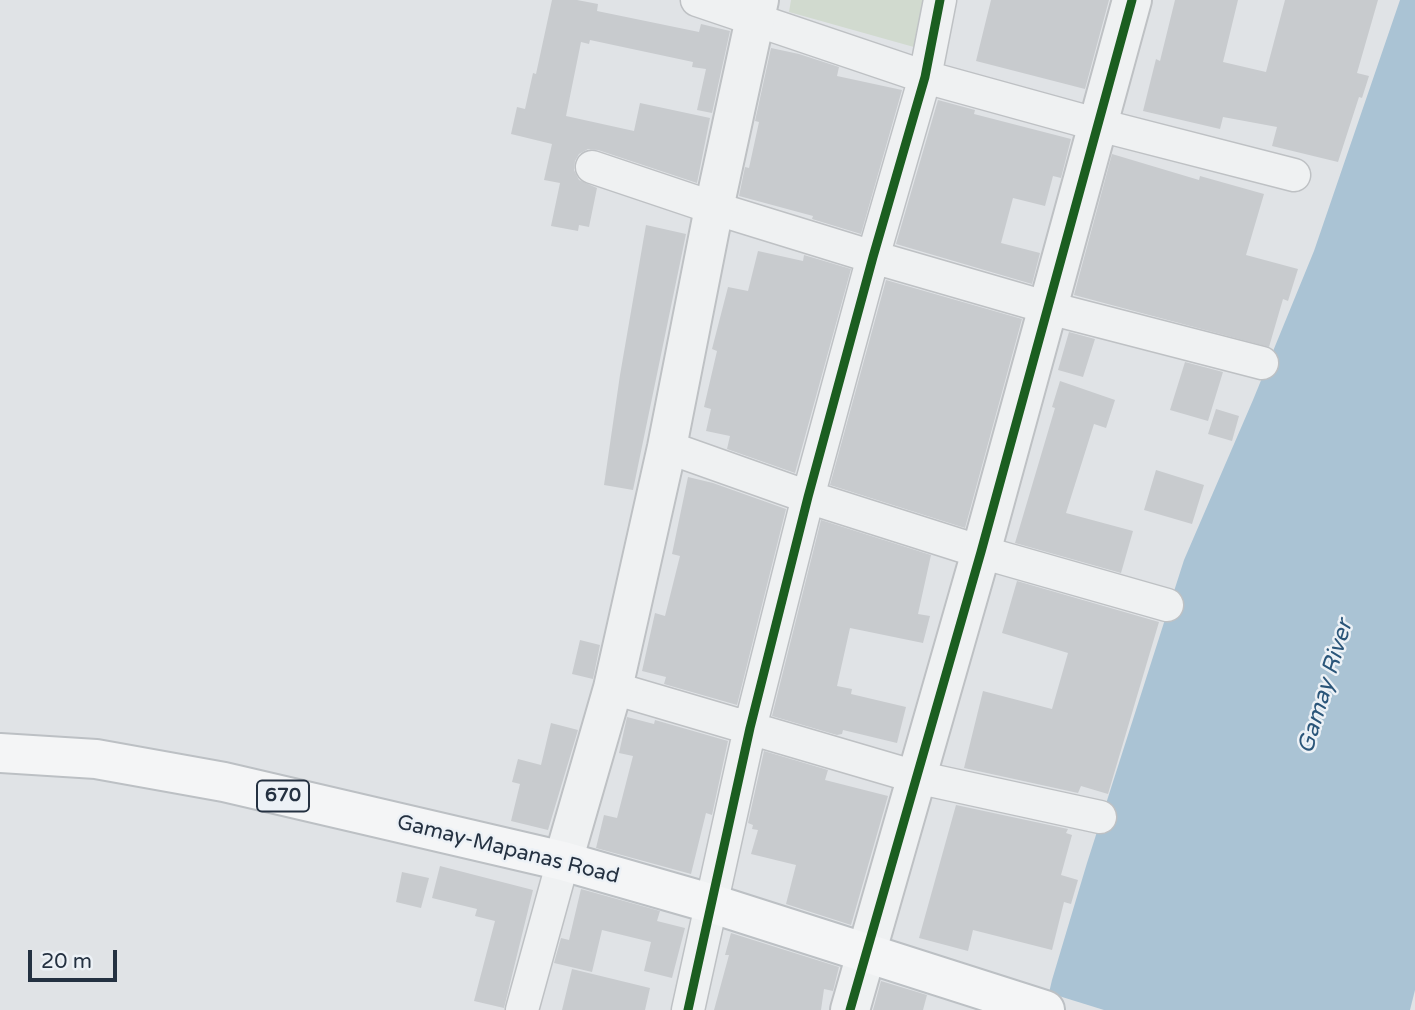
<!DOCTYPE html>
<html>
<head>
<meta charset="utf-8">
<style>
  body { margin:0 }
  #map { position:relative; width:1415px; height:1010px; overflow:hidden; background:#e0e3e6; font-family:"Varela Round",sans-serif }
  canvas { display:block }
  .scale { position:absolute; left:28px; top:950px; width:89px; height:32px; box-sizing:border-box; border:4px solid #243141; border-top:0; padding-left:9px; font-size:21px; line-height:24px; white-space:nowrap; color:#243141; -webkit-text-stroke:5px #ecf1f6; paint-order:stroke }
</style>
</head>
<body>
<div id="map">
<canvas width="1415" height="1010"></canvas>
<div class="scale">20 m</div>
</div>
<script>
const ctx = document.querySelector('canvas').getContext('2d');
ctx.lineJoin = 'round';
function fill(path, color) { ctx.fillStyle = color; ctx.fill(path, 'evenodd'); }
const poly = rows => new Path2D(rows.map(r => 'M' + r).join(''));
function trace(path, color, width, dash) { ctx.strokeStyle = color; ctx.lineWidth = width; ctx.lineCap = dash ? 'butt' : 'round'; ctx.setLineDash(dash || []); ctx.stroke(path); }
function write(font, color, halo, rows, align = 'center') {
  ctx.font = font + ' "Varela Round",sans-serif'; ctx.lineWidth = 5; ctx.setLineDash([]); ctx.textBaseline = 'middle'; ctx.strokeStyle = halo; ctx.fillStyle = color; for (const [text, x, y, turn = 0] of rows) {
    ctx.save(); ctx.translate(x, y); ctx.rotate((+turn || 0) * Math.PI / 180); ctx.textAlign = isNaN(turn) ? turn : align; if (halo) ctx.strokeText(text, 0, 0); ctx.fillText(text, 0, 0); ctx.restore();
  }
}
const green = poly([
  [791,0,932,0,921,49,789,12]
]);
const water = poly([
  [1400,0,1415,0,1415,990,1410,1010,1045,1010,1052,980,1087,863,1184,560,1253,400,1314,251]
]);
const pier = poly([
  [1046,992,1104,1010,1042,1010]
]);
const building = poly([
  [552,0,577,0,598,4,597,11,699,32,701,24,730,31,712,113,697,110,706,69,692,67,693,62,590,40,589,44,581,42,566,116,634,131,640,103,710,118,697,183,598,150,588,149,579,154,575,161,574,170,579,180,597,188,589,227,579,225,578,231,551,226,560,183,544,180,552,144,511,134,517,107,525,109,533,73,536,74],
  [991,0,1109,0,1085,89,976,61],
  [1175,0,1238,0,1223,62,1266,72,1285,0,1378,0,1357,73,1369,76,1362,98,1359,97,1338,162,1272,146,1277,127,1223,117,1220,129,1143,111,1156,59,1160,61],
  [771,48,799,54,839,67,837,76,902,90,861,234,812,219,813,216,739,196,745,167,749,168,759,122,755,121],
  [938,100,975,110,974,114,1071,139,1061,178,1053,176,1045,206,1013,198,1001,243,1040,253,1032,284,896,244],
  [1112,154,1199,180,1200,176,1264,194,1246,255,1298,269,1288,301,1283,299,1269,347,1074,295],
  [646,225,686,234,633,490,604,485,620,375],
  [758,251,803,261,804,255,851,269,795,473,727,449,730,436,706,431,711,409,704,407,717,351,712,349,728,287,748,291],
  [886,280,1022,319,965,528,830,485],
  [1069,332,1095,339,1083,377,1058,370],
  [1185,362,1223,372,1208,421,1170,410],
  [1060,381,1115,400,1106,428,1094,424,1066,513,1133,531,1121,573,1015,543,1055,408,1052,407],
  [1216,409,1239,416,1232,441,1208,434],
  [1156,470,1204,485,1192,524,1144,510],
  [688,477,713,483,786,509,737,705,664,684,666,677,642,671,655,613,665,616,680,556,672,554],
  [821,520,931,555,918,614,930,616,923,643,850,628,837,686,852,689,851,694,906,707,897,743,843,730,842,734,837,735,772,716],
  [1017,581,1159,622,1108,794,1081,786,1078,793,964,768,983,691,1052,709,1068,653,1002,633],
  [580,640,600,645,593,679,572,674],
  [627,717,654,724,655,720,728,741,712,815,706,813,691,874,596,848,604,815,617,818,633,756,619,753],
  [551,723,578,730,548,830,511,821,520,784,512,782,518,759,541,765],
  [764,751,828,770,825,780,888,796,851,925,786,904,796,865,751,854,758,830,752,829,753,825,748,823],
  [956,805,1068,829,1066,833,1072,835,1061,875,1078,880,1071,904,1064,902,1052,950,973,930,968,951,919,938],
  [440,866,533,890,504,1008,474,1001,495,921,475,916,477,909,432,898],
  [402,872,429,878,421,908,396,902],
  [581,889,660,911,657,921,685,928,672,978,644,971,651,942,602,930,592,972,554,963,561,938,569,940],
  [731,933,839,967,833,991,824,989,821,1010,714,1010,729,955,725,955],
  [572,969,650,988,645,1010,562,1010],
  [881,981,927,995,923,1010,873,1010]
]);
const minor = poly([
  [697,0,925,77,1099,125,1294,175],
  [592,167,714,208,873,257,1049,308,1262,363],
  [667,447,808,497,981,552,1167,605],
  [613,688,916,777,1100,817],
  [522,1010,563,861],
  [688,1010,750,728,808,497,873,257,925,77,940,0]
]);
const tertiary = poly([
  [563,861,613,688,667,447,714,208,759,0],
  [850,1010,981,552,1132,0]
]);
const primary = poly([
  [0,753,96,759,224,782,563,861,713,904,1045,1010]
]);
const cycleway = poly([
  [688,1010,750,728,808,497,873,257,925,77,940,0],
  [850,1010,981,552,1132,0]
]);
const shields = [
  [283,796,52]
];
const shieldNames = [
  ["670",283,796]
];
const streetNames = [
  ["Gamay-Mapanas Road",508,850,14]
];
const waterNames = [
  ["Gamay River",1326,687,-73]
];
fill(green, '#d1dacf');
fill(water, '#aac3d4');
fill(pier, '#e0e3e6');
fill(building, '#c8cbce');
trace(minor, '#bec1c4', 35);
trace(tertiary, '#bec1c4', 42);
trace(primary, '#bcc0c4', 42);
trace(minor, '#eff1f2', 32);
trace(tertiary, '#eff1f2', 38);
trace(primary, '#f4f5f6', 38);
trace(cycleway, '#1b5e20', 9);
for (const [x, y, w] of shields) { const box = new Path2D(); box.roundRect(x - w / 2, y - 15.5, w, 31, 5); ctx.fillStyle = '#ecf1f6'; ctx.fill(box); trace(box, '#243141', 2); }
write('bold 19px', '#243141', null, shieldNames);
write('21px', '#243141', '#ecf1f6', streetNames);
write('italic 23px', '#2a5579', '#ecf1f6', waterNames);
</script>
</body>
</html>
